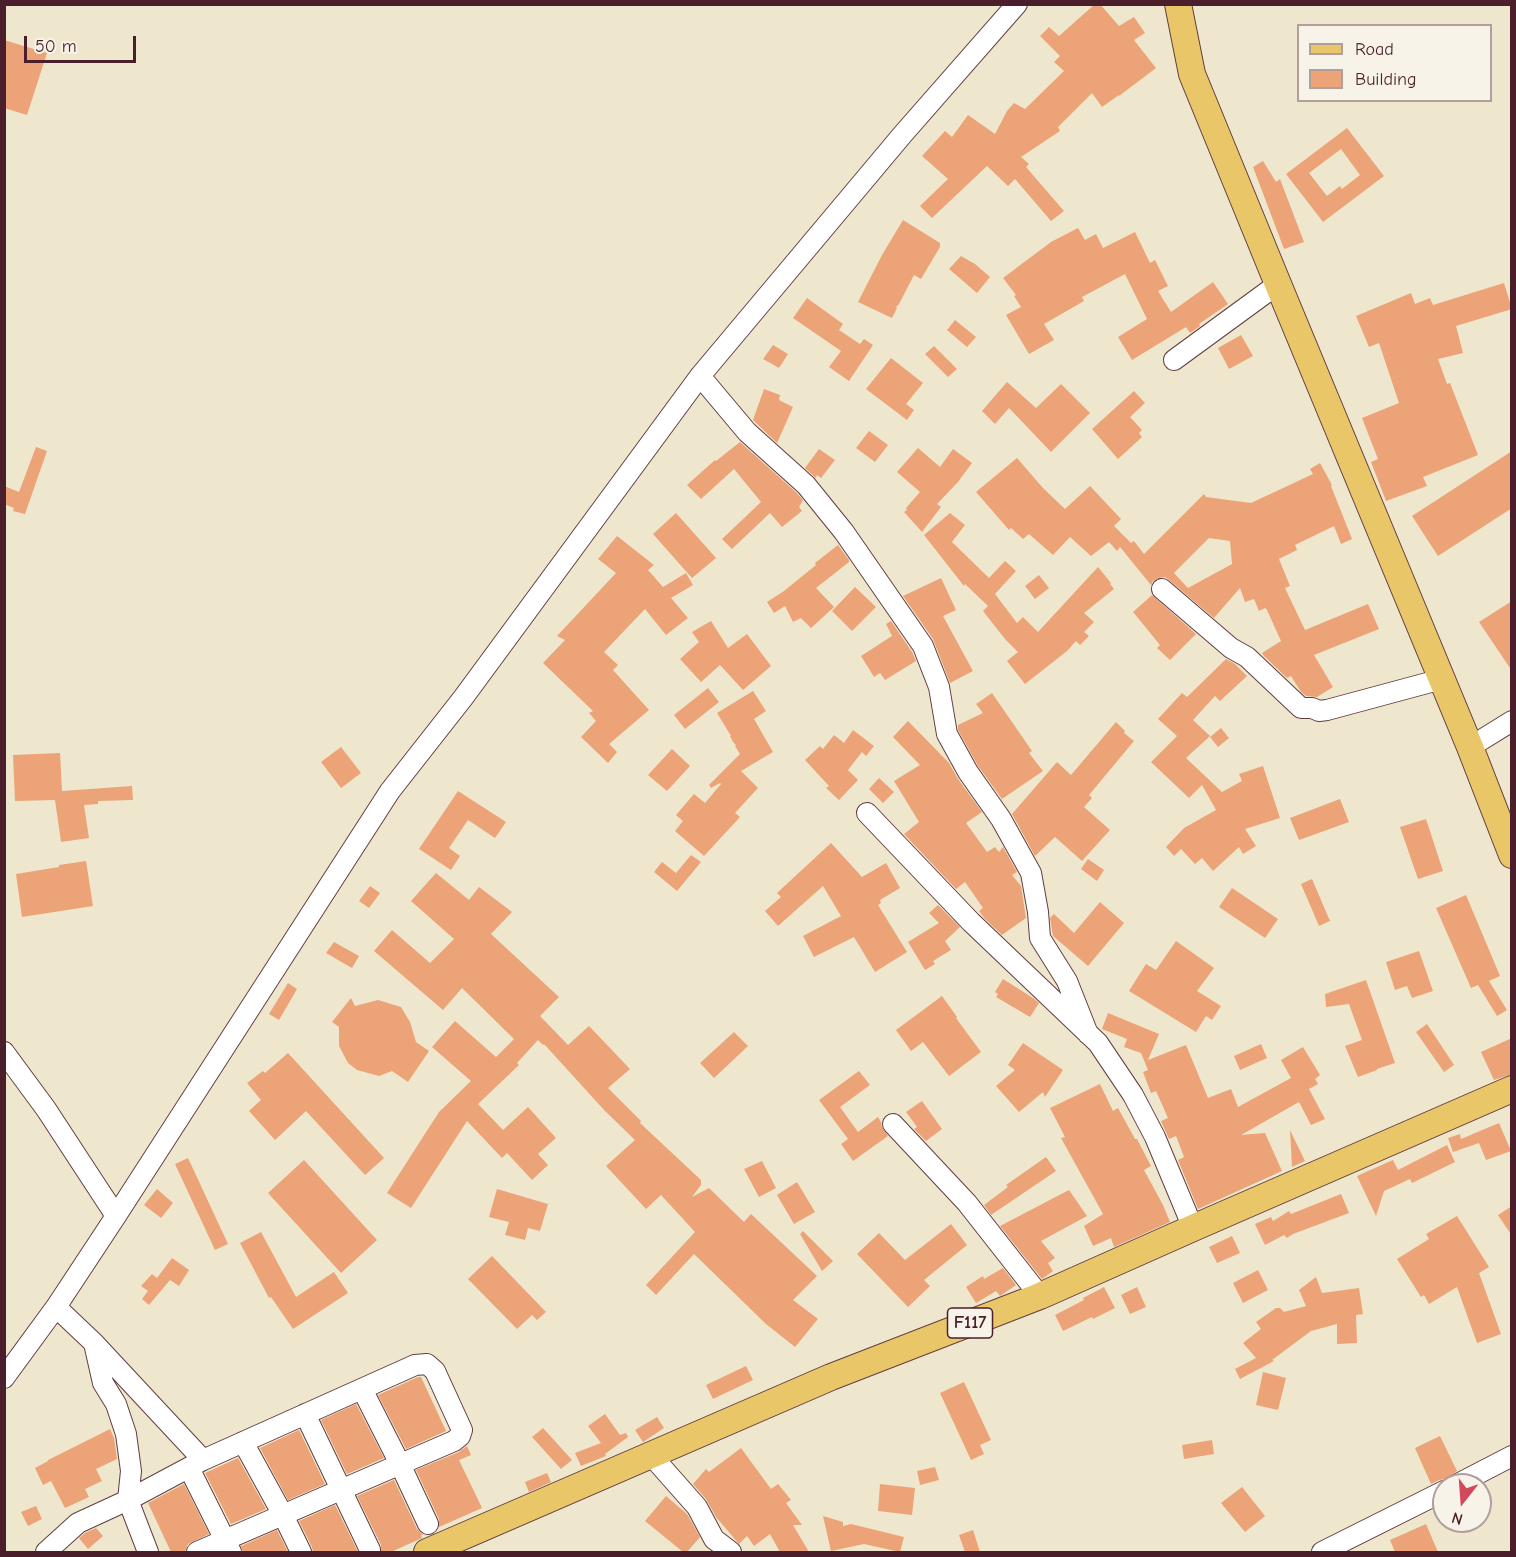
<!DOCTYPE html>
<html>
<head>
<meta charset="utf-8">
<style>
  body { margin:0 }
  #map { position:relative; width:1516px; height:1557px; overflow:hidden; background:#efe7cd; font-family:"Comic Neue",sans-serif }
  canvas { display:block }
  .frame { position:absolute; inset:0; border:6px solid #4a1f2b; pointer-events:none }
  .legend { position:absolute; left:1297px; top:24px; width:195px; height:78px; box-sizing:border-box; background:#f7f3e8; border:2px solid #b29e9c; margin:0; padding:8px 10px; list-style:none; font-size:18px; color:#4a1f2b }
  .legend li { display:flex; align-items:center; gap:12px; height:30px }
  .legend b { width:30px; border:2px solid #b29e9c }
  .north { position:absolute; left:1432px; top:1473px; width:60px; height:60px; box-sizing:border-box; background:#f7f3e8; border:2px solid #b29e9c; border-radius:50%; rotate:197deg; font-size:16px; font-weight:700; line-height:24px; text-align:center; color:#4a1f2b }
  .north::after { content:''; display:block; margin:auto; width:21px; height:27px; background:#d1495b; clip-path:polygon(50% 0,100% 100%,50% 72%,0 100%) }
  .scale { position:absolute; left:24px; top:36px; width:112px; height:27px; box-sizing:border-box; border:3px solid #4a1f2b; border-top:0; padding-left:8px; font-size:18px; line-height:21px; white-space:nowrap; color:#4a1f2b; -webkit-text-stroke:4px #f7f3e8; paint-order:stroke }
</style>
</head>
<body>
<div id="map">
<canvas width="1516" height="1557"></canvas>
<div class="frame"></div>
<ul class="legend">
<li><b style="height:8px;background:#e9c769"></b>Road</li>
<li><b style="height:16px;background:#eca377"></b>Building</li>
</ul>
<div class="north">N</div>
<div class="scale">50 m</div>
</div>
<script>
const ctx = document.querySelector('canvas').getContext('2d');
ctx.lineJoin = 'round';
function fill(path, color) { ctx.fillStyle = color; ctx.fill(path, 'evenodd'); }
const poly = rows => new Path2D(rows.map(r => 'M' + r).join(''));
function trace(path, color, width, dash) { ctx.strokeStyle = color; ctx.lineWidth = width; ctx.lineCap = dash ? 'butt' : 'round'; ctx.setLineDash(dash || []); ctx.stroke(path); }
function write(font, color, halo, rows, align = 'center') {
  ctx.font = font + ' "Comic Neue",sans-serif'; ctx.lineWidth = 6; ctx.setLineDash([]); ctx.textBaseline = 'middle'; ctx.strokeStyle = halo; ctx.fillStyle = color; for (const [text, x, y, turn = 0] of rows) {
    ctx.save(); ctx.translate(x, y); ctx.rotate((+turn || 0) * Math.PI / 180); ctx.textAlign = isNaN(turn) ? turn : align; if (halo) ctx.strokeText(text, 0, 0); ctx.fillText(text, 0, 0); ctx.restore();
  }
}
const building = poly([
  [1095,4,1100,4,1119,26,1134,17,1145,33,1134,40,1156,68,1119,96,1119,95,1102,107,1092,93,1058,127,1060,131,1021,157,1029,164,1026,167,1064,211,1051,221,1015,179,1008,186,987,166,932,218,920,206,948,179,922,156,945,131,952,137,968,115,995,134,1007,111,1014,103,1025,109,1064,71,1054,62,1060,56,1040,36,1049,27,1059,36],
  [4,40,47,53,27,115,4,108],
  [1347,128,1384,176,1323,222,1286,174],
  [1341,149,1360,175,1342,189,1340,186,1327,196,1309,173],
  [1263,161,1276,182,1280,179,1304,242,1284,249,1253,167],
  [903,220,940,243,940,247,921,279,914,275,899,304,896,307,897,308,892,318,858,302,882,255],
  [1078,228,1085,240,1096,234,1103,248,1135,232,1150,263,1155,260,1168,286,1158,291,1171,312,1213,282,1228,304,1199,324,1200,326,1190,333,1186,327,1132,360,1118,337,1147,319,1125,274,1082,297,1084,301,1044,324,1054,340,1029,354,1006,315,1021,307,1014,296,1016,295,1003,278,1051,242],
  [961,256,975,264,990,277,977,293,949,269],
  [1504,283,1512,309,1456,326,1463,353,1438,359,1447,384,1450,383,1478,455,1423,477,1427,486,1386,501,1371,462,1378,459,1362,418,1399,403,1379,343,1369,347,1356,316,1411,293,1415,304,1430,298,1433,305],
  [807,298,843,324,839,330,860,344,864,339,873,345,849,381,829,367,841,351,793,318],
  [955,320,976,337,967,347,947,330],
  [1241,335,1253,356,1229,369,1218,348],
  [773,345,788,354,779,368,763,359],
  [934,346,957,369,948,377,925,354],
  [891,358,923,383,906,404,914,410,907,420,866,389],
  [1007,382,1036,408,1061,384,1090,413,1051,452,1009,408,995,424,982,411],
  [764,389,780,395,779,400,793,407,777,443,753,420],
  [1134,391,1145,403,1130,417,1142,430,1139,433,1142,437,1118,459,1092,429],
  [869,431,888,445,875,462,856,448],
  [740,442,797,493,803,500,799,507,802,511,782,527,770,513,732,549,722,539,761,502,734,469,701,499,687,485,715,460,716,461],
  [36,447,47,451,25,514,13,511,14,508,4,504,4,486,19,492],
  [918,448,940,467,953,449,972,463,958,482,937,504,941,507,922,532,904,512,907,510,906,508,920,492,897,472],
  [819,449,835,460,821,478,817,475,816,478,805,468],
  [1512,451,1512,508,1438,556,1412,516],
  [1017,458,1043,488,1065,509,1090,486,1121,519,1114,526,1131,543,1134,541,1144,554,1204,494,1206,497,1251,503,1313,474,1310,469,1320,463,1332,485,1331,486,1352,539,1341,544,1334,526,1295,545,1297,550,1279,559,1290,586,1285,588,1305,630,1368,604,1379,629,1314,655,1333,687,1317,697,1306,696,1301,692,1291,676,1287,678,1264,656,1262,653,1281,641,1267,610,1265,608,1259,611,1254,599,1245,602,1240,588,1214,618,1169,580,1165,577,1159,578,1153,581,1151,585,1120,547,1117,551,1109,542,1091,556,1070,537,1053,555,1029,534,1023,539,1011,528,1009,530,976,492],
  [1209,538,1230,541,1232,564,1188,588,1174,573],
  [676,513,716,558,692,578,653,534],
  [950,513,965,525,952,542,989,578,1005,561,1016,571,995,594,1017,623,1023,617,1038,632,1098,567,1111,583,1110,584,1114,589,1084,613,1094,622,1084,632,1089,636,1080,645,1076,641,1067,651,1025,684,1007,661,1018,652,1005,639,983,611,988,606,965,584,964,586,924,535],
  [617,536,654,565,648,570,663,587,686,573,693,585,671,598,688,618,666,635,645,609,604,652,618,665,613,670,649,710,609,744,617,752,608,763,581,737,596,721,589,713,593,711,543,663,565,640,557,636,616,573,598,559],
  [838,545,849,560,849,562,816,588,834,607,811,628,801,618,793,622,785,606,774,613,767,602,784,591,816,565,815,563],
  [1039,575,1049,588,1035,599,1025,586],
  [941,578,956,610,943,616,973,671,950,683,933,639,903,596],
  [855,587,876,607,852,631,832,611],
  [1152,595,1196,634,1170,660,1157,648,1160,645,1133,612],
  [1512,601,1512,671,1479,622],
  [711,621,728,648,747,634,771,666,743,690,720,665,701,682,680,659,699,642,692,632],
  [891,621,912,652,916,661,885,680,880,673,874,677,861,656,892,636,886,624],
  [1226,659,1235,664,1247,676,1220,701,1215,696,1193,720,1210,736,1186,758,1222,792,1242,781,1239,774,1263,766,1280,818,1245,829,1256,846,1243,854,1239,847,1213,871,1202,858,1195,864,1181,849,1174,856,1166,847,1184,828,1216,810,1202,785,1189,798,1151,762,1177,736,1158,719,1182,693,1187,697],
  [708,688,719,702,685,729,674,715],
  [753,691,766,711,754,719,773,752,741,771,758,788,735,813,740,817,704,856,675,831,683,821,676,815,694,794,705,803,721,784,720,783,711,788,709,785,740,754,735,746,736,745,733,742,730,736,731,736,717,713],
  [992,693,1032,751,1029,753,1043,771,1002,799,978,766,958,730,958,725,983,713,976,704],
  [908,721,949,763,958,779,982,812,966,823,987,852,995,847,999,852,1003,847,1017,872,1012,875,1021,886,1026,918,1002,935,985,919,979,911,983,908,965,882,956,889,904,834,919,822,894,781,920,765,893,737],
  [1116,722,1125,731,1124,733,1134,741,1089,795,1092,798,1084,807,1110,830,1082,861,1055,837,1035,856,1012,814,1057,762,1071,775],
  [1221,728,1229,738,1218,747,1210,737],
  [853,730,874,746,866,756,862,752,848,770,858,780,839,800,826,788,829,786,805,760,820,746,823,749,834,735,844,743],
  [341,747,361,773,341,788,321,762],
  [672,749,690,766,667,791,648,775],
  [60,753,62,791,132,786,133,800,98,801,98,804,84,805,89,838,61,842,55,800,15,801,13,755],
  [879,778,894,792,883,803,869,789],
  [458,791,506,822,495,838,468,820,449,848,460,856,451,870,419,849],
  [1340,799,1349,822,1299,840,1290,818],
  [1426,819,1443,871,1418,879,1400,827],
  [831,843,862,877,886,863,900,888,880,900,881,903,878,905,907,952,875,972,854,937,814,957,803,936,841,916,823,886,778,926,765,911,781,897,777,893],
  [691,855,701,862,677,891,654,872,662,862,676,873],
  [1088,859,1104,870,1097,881,1081,869],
  [86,861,93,906,22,917,16,874,59,867,59,865],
  [436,873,469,900,479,887,512,912,491,934,559,997,540,1016,568,1045,589,1026,630,1069,608,1088,641,1121,640,1123,701,1180,701,1185,692,1197,709,1188,744,1222,751,1214,817,1276,793,1300,818,1319,795,1347,766,1324,694,1254,656,1295,646,1285,695,1232,661,1195,646,1209,606,1166,635,1140,605,1111,544,1044,543,1045,538,1040,517,1063,519,1065,478,1104,503,1130,528,1107,556,1138,538,1154,548,1165,532,1180,507,1153,502,1158,467,1121,411,1208,387,1193,439,1112,471,1081,432,1047,455,1021,496,1057,514,1039,462,988,443,1010,374,951,392,930,430,963,454,939,411,901],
  [1312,879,1330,921,1319,926,1301,884],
  [370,886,380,893,369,908,359,901],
  [1232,888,1278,919,1265,938,1219,907],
  [1466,895,1500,976,1489,981,1507,1010,1497,1016,1478,985,1471,988,1436,908],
  [1100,902,1124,923,1088,966,1053,936,1050,918,1054,914,1074,933],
  [938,905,960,927,945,941,951,950,933,961,935,964,925,970,908,942,939,923,929,913],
  [1176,941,1214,968,1197,991,1221,1006,1212,1020,1206,1016,1196,1032,1129,991,1146,964,1156,970],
  [334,942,359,956,352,968,326,953],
  [1419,951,1433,991,1412,998,1407,986,1395,990,1386,962],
  [1003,979,1033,998,1039,1003,1030,1017,996,997,998,994,995,992],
  [1366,980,1395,1063,1377,1069,1377,1070,1358,1077,1345,1046,1362,1040,1349,1004,1326,1007,1325,994],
  [288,983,297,989,279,1020,269,1014],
  [942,996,957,1017,956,1018,981,1052,949,1076,923,1042,911,1051,896,1030],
  [351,998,355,1006,378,1000,401,1007,410,1022,416,1042,429,1051,408,1082,392,1071,379,1076,357,1070,348,1063,339,1046,339,1027,332,1022],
  [1108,1013,1159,1034,1148,1060,1186,1045,1208,1098,1231,1089,1238,1107,1291,1078,1281,1060,1303,1047,1320,1075,1315,1079,1318,1084,1309,1089,1325,1119,1311,1125,1299,1102,1241,1135,1265,1133,1282,1171,1198,1209,1178,1160,1184,1157,1176,1136,1169,1139,1164,1128,1161,1121,1168,1118,1156,1091,1151,1093,1143,1072,1148,1070,1141,1053,1124,1047,1127,1039,1102,1029],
  [1427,1024,1454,1065,1444,1072,1416,1032],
  [734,1032,748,1046,714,1078,700,1063],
  [1512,1038,1512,1074,1494,1080,1481,1052],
  [1023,1043,1063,1070,1045,1097,1043,1092,1019,1112,996,1086,1015,1070,1008,1065],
  [1261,1044,1267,1058,1240,1070,1234,1056],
  [288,1053,384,1158,365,1175,306,1111,275,1140,249,1111,261,1100,247,1083,263,1071,265,1073],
  [859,1071,870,1085,840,1107,858,1132,878,1117,881,1122,882,1127,888,1136,853,1161,841,1144,848,1139,819,1100],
  [1100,1084,1113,1111,1118,1108,1135,1139,1137,1139,1151,1166,1144,1170,1163,1205,1170,1222,1114,1247,1111,1238,1093,1246,1084,1226,1103,1214,1061,1138,1065,1137,1050,1108],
  [922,1101,942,1129,926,1141,914,1129,917,1127,906,1112],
  [1499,1123,1511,1151,1486,1160,1479,1143,1453,1152,1448,1138,1460,1134,1461,1139],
  [1290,1130,1305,1161,1292,1167],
  [1447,1145,1455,1162,1412,1183,1410,1179,1384,1191,1376,1216,1357,1176,1393,1160,1398,1170],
  [1046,1157,1056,1171,991,1215,984,1205,1008,1187,1006,1185],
  [188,1158,228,1244,215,1250,175,1164],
  [304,1160,377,1240,341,1273,268,1193],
  [762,1161,776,1188,759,1197,744,1169],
  [797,1182,815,1212,794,1224,777,1195],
  [157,1189,173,1203,161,1218,144,1205],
  [497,1189,548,1204,540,1231,528,1228,525,1240,505,1235,509,1222,489,1217],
  [1069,1190,1087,1216,1041,1241,1055,1258,1048,1263,1053,1271,1042,1279,1000,1226],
  [1341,1194,1349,1213,1293,1234,1287,1238,1284,1235,1265,1245,1255,1224,1271,1217,1273,1221,1289,1211,1291,1214],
  [1512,1206,1512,1236,1498,1215],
  [1457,1216,1489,1267,1479,1273,1501,1334,1477,1343,1457,1287,1429,1304,1424,1295,1421,1297,1397,1259,1429,1239,1426,1234],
  [951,1224,967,1245,924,1280,930,1286,908,1307,857,1254,879,1233,905,1260],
  [803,1231,833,1261,822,1271,800,1234],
  [261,1232,296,1297,334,1272,348,1293,293,1329,271,1297,269,1298,240,1243],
  [1232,1236,1240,1253,1217,1263,1209,1247],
  [492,1256,546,1312,537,1320,532,1315,517,1329,468,1279],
  [172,1258,189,1270,179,1286,170,1280,149,1305,142,1299,148,1291,141,1286,152,1274,157,1278],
  [1003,1268,1016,1285,1000,1296,996,1291,976,1303,966,1287,983,1276,984,1279],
  [1258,1270,1268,1290,1243,1303,1233,1283],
  [1316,1277,1322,1293,1359,1288,1363,1314,1356,1315,1357,1343,1337,1344,1337,1324,1311,1331,1272,1360,1274,1361,1240,1379,1235,1369,1256,1358,1243,1343,1261,1329,1256,1322,1276,1308,1280,1308,1284,1312,1306,1306,1299,1290],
  [1104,1287,1115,1308,1093,1319,1092,1317,1063,1331,1055,1315,1084,1300,1083,1298],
  [1137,1287,1146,1307,1130,1314,1121,1295],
  [746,1366,753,1380,713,1399,706,1385],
  [1263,1372,1286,1378,1278,1410,1256,1405],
  [418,1377,421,1377,446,1431,406,1449,378,1395],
  [964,1382,991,1440,980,1445,984,1454,971,1460,940,1393],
  [356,1404,384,1458,347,1474,321,1420],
  [605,1414,620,1435,626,1433,628,1437,605,1454,606,1456,581,1466,575,1453,601,1443,588,1426],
  [657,1417,664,1428,643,1442,635,1430],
  [543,1428,572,1460,561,1469,532,1437],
  [110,1429,114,1438,117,1459,96,1469,102,1481,85,1489,89,1497,65,1508,51,1481,43,1485,35,1468,48,1461,48,1460],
  [299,1430,325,1484,288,1500,260,1448],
  [1440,1436,1457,1471,1446,1479,1439,1480,1431,1484,1415,1448],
  [1212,1440,1214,1454,1184,1459,1182,1445],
  [467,1446,471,1455,459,1460,482,1508,439,1527,439,1519,416,1470,459,1452],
  [741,1448,771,1489,778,1484,791,1500,786,1503,802,1525,793,1525,809,1552,780,1552,770,1534,754,1546,747,1536,739,1544,716,1517,706,1499,693,1484,706,1469,709,1472],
  [238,1458,266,1509,231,1524,205,1473],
  [935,1467,939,1480,920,1485,917,1471],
  [547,1473,551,1482,529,1492,525,1482],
  [394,1480,417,1529,423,1535,421,1535,422,1538,391,1552,381,1552,381,1545,357,1496],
  [184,1484,209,1534,188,1544,185,1552,171,1552,148,1503],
  [880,1484,915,1488,912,1515,878,1511],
  [1242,1487,1265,1516,1245,1532,1221,1503],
  [666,1496,687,1514,700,1537,687,1552,683,1552,645,1521],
  [335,1505,358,1552,313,1552,312,1547,299,1521],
  [36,1506,42,1519,28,1526,21,1512],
  [823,1516,843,1522,843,1526,851,1524,904,1537,900,1552,864,1544,831,1551],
  [1426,1524,1438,1552,1395,1552,1390,1540],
  [96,1528,103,1536,88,1549,79,1538,85,1533],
  [277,1530,288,1552,243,1552,241,1546],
  [973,1530,980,1552,965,1552,959,1535]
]);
const minor = poly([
  [1174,360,1278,284],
  [700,376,747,432,806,485,844,532,923,646,939,687,947,734,968,772,1001,819,1031,873,1038,912,1040,938,1067,981,1088,1034],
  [1162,589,1231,648,1247,657,1301,708,1312,708,1319,711,1327,710,1442,679],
  [1470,747,1512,721],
  [867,813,971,922,1098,1043,1133,1095,1155,1137,1193,1228],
  [4,1052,46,1109,116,1216],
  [893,1124,967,1203,1040,1296],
  [56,1307,94,1343,203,1460],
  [4,1378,56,1307,116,1216,390,791,463,698,700,376,903,134,1017,4],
  [362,1389,400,1464,428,1524],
  [305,1414,370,1550],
  [243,1442,283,1515,301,1552],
  [651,1455,697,1507,714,1539,731,1552],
  [189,1468,231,1552],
  [1456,1485,1512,1456],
  [46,1552,78,1523,128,1500,131,1471,126,1434,116,1404,103,1383,94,1343],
  [148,1552,128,1500,203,1460,415,1365,427,1364,435,1371,462,1430,460,1436,454,1441,197,1552],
  [1322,1552,1444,1491]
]);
const major = poly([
  [1178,4,1192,74,1278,284,1470,747,1512,855],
  [427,1552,831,1377,1040,1296,1193,1228,1512,1089]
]);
const shields = [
  [970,1323,45]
];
const shieldNames = [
  ["F117",970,1323]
];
fill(building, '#eca377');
trace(minor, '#633d43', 22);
trace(major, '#633d43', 28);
trace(minor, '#fff', 20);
trace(major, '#e9c769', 26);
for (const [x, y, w] of shields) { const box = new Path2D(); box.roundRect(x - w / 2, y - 15, w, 30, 4.5); ctx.fillStyle = '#f7f3e8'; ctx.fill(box); trace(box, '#4a1f2b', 1.5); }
write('bold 18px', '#4a1f2b', null, shieldNames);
</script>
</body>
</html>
